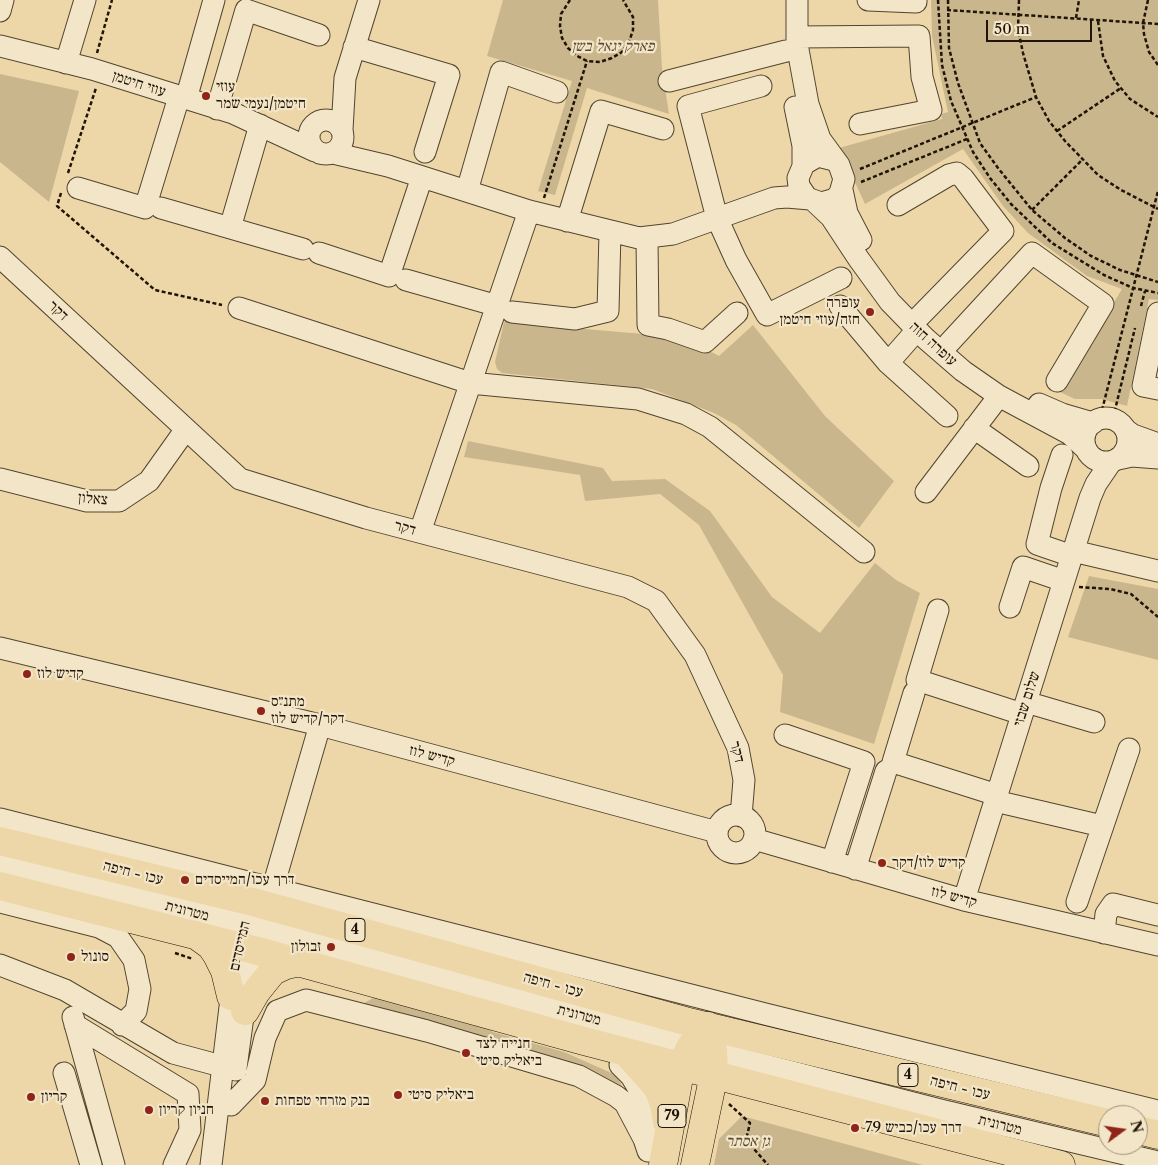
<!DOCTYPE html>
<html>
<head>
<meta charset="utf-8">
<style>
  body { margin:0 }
  #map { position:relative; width:1158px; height:1165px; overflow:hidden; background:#edd7a9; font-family:"Libre Caslon Text",serif }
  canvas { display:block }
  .north { position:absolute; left:1098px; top:1105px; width:50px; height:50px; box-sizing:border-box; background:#f3e5c7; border:1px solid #9e917a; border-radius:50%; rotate:76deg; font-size:14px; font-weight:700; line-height:20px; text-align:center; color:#1f1406 }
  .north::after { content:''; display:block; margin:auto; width:18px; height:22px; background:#8f2418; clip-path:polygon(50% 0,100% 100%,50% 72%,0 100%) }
  .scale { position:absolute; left:986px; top:20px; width:106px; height:22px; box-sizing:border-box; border:2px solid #1f1406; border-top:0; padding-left:6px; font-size:15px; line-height:18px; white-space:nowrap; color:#1f1406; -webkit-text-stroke:4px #f3e5c7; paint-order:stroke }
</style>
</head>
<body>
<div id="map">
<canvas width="1158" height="1165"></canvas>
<div class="north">N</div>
<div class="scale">50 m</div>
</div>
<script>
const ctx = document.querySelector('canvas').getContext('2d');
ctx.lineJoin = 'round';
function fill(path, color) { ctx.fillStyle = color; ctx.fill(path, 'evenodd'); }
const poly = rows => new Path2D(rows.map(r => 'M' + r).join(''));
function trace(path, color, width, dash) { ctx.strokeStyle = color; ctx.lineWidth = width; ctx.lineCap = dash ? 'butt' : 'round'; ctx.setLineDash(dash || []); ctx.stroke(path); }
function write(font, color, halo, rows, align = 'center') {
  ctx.font = font + ' "Libre Caslon Text","Frank Ruhl Libre",serif'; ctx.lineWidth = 4.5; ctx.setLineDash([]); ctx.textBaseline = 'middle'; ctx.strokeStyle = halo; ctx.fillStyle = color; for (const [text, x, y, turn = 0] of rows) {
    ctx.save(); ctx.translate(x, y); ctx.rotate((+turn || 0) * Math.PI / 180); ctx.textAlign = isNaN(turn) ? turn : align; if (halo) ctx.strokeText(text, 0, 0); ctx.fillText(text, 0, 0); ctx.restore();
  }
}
const green = poly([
  [503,0,658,0,662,68,669,114,587,88,555,195,538,191,572,81,487,56],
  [931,0,1158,0,1158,300,1149,299,1127,406,1101,399,1075,399,1060,392,1122,289,1087,276,1028,233,1003,206,963,149,865,204,839,148,942,119,941,114,948,112,932,36],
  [0,74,79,91,49,202,0,162],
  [504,322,667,336,699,345,719,356,753,325,825,416,894,481,859,528,736,425,714,413,652,389,502,373,497,369,495,362],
  [468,441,603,468,612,481,665,479,710,511,772,597,820,633,875,563,896,580,920,593,874,744,780,712,783,675,699,525,660,494,585,501,580,475,464,457],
  [1089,576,1158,589,1158,660,1068,637],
  [377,996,466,1017,493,1032,564,1052,616,1075,631,1102,617,1093,355,1008],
  [742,1116,923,1165,714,1165,719,1139]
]);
const path = poly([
  [570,0,561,14,560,26,562,38,568,48,577,56,587,61,600,62,612,58,622,52,629,42,633,30,633,17,623,0],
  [938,0,942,65,951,101,973,152,990,178,1011,204,1052,243,1104,275,1133,288,1158,293],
  [948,0,949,48,958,83,980,143,998,168,1032,210,1065,238,1091,256,1120,270,1158,282],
  [1019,0,1018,29,1023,53,1036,97,1049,121,1065,141,1098,175,1121,190,1158,209],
  [1148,0,1143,23,1144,34,1149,52,1158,65],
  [947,10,1158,24],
  [1076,18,1079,0],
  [1098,21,1103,56,1115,81,1130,99,1158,117],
  [97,53,112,0],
  [1057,131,1121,88],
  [860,169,1036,97],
  [68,173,96,88],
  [861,182,967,139],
  [61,193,57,206,155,290,222,305],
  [544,198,587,61],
  [1032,210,1082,160],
  [1141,306,1145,291],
  [1102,410,1158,191],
  [1113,418,1135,328],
  [1079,587,1110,589,1131,594,1158,617],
  [175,953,193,959],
  [729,1104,750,1123,746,1140,768,1165]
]);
const minor = poly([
  [797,0,797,44,808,104,820,139,839,165,844,179,840,193,835,199,821,203,807,198,799,186,798,178,804,164,818,156,834,160],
  [868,0,916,2,916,0],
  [0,11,3,0],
  [797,37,919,36,922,77,931,110,860,124],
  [0,46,92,69,233,113,315,151],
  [354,47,449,75,425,152],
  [66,63,85,0],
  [669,81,786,51],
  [761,86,688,106,717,218,736,260,767,315,841,278],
  [186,99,214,0],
  [795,107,803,146,803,166],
  [217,109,246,10,319,35],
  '309 137a17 17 0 1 1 34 0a17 17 0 1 1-34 0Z',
  [342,130,345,78,369,0],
  [333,153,388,166,529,211,639,238,673,234,774,198,787,197,810,199],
  [78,188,145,208,179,97],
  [842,190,847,213,861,240],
  [467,191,501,72,557,92],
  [814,201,831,217,858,258,890,302,926,339,963,371,999,396,1070,434,1086,449],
  [898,205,949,175,957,173,963,178,1003,231,920,316],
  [161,208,303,249],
  [567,221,601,111,663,129],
  [230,228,260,125],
  [647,238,648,325,668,329,705,342,737,313],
  [319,253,389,276,422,177],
  [0,257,240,479,366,518,628,587,656,601,695,655,738,748,744,780,741,816],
  [406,280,498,306],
  [840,306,888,363,947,416],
  [239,308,470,383,638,399,686,414,710,427,864,552],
  [512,312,575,319,608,311,610,232],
  [1158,313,1143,386,1158,389],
  [949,343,1032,253,1103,304,1057,381],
  [888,363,917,330],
  [1039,404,1062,414,1093,423],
  '1084 440a22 22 0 1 1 44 0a22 22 0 1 1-44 0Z',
  [974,428,1028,466],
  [1126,430,1133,435,1158,444],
  [1062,455,1051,488,1037,544,1072,556],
  [1118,459,1132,456,1158,458],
  [0,479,87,501,119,501,149,481,186,429],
  [926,492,999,396],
  [420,532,529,211],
  [1073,551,1158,571],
  [1010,607,1023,567,1064,581],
  [938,610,917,680,1022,714],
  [0,648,320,725,717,832],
  [914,693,893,762,997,795],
  [1026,702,1094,722],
  [785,735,864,762,832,862],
  [995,801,1102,826],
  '717 834a19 19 0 1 1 38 0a19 19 0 1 1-38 0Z',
  [0,819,765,1014,1158,1111],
  [754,839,964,900,1158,945],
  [0,865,243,924,691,1046,940,1110,1158,1162],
  [855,869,886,771],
  [273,887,320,725],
  [964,900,1090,498,1096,484,1111,462],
  [0,902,99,927,118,937,134,960,140,989,136,1011,122,1025],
  [1077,902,1129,749],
  [1104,933,1106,914,1113,904,1158,915],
  [0,965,65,990,173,1053,236,1070],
  [73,1017,114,1165],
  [75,1025,188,1094,190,1130,174,1165],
  [620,1065,631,1076,644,1098,650,1125,649,1145],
  [236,1068,254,935],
  [64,1073,91,1165],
  [231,1105,255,1080,265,1038,277,1011,306,1000,427,1031,579,1076,616,1096,625,1103,644,1139,648,1151],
  [211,1165,233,982]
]);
const highway = poly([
  [0,841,253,902,685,1021,1108,1123],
  [0,886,254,950,584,1041,1061,1165],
  [196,935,211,946,217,955,225,971,231,996],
  [245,1011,256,992,273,971,286,965,301,962],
  [626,1052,658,1088,664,1104,667,1122],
  [1138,1130,1158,1135],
  [663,1165,681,1066,691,1046,708,1026],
  [695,1165,714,1074,713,1051,708,1026]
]);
const markers = [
  [206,96,5,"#8f2418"],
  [870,312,5,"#8f2418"],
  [27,674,5,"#8f2418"],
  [261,711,5,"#8f2418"],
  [882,863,5,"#8f2418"],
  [185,880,5,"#8f2418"],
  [331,947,5,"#8f2418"],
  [71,957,5,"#8f2418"],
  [466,1053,5,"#8f2418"],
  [398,1095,5,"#8f2418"],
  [31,1097,5,"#8f2418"],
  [265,1101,5,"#8f2418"],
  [149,1110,5,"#8f2418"],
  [855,1128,5,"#8f2418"]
];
const shields = [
  [355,930,20],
  [908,1075,20],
  [672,1116,28]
];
const shieldNames = [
  ["4",355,930],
  ["4",908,1075],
  ["79",672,1116]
];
const parkNames = [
  ["פארק יגאל בשן",613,47],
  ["גן אסתר",748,1142]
];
const streetNames = [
  ["עוזי חיטמן",139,84,18],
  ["דקר",58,311,43],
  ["עופרה חזה",933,344,42],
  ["צאלון",93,499,5],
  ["דקר",405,528,15],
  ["שלום שבזי",1027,699,-72],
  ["דקר",737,752,75],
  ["קדיש לוז",432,756,15],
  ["עכו - חיפה",133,873,14],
  ["קדיש לוז",954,897,15],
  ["מטרונית",187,911,14],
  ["המייסדים",240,946,-77],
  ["עכו - חיפה",553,985,15],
  ["מטרונית",579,1015,15],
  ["עכו - חיפה",960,1088,14],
  ["מטרונית",1000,1125,14]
];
const poiNames = [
  ["עוזי",216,87],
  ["חיטמן/נעמי שמר",216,104],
  ["עופרה",860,303,"right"],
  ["חזה/עוזי חיטמן",860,320,"right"],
  ["קדיש לוז",37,674],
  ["מתנ״ס",271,702],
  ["דקר/קדיש לוז",271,719],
  ["קדיש לוז/דקר",892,863],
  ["דרך עכו/המייסדים",195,880],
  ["זבולון",321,947,"right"],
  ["סונול",81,957],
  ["חנייה לצד",476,1044],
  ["ביאליק סיטי",476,1061],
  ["ביאליק סיטי",408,1095],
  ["קריון",41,1097],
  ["בנק מזרחי טפחות",275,1101],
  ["חניון קריון",159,1110],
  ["דרך עכו/כביש 79",865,1128]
];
fill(green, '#cab68d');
trace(minor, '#52452f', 23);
trace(highway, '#1f1406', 29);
trace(path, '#1f1406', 2.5, [4, 2.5]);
trace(minor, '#f3e5c7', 21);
trace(highway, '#edd7a9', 28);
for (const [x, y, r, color] of markers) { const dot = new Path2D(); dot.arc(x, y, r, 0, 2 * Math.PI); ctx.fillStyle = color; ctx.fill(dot); trace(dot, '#f3e5c7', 2); }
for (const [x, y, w] of shields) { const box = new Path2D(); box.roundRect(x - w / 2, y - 11.5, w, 23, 4); ctx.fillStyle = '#f3e5c7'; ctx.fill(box); trace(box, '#1f1406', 1); }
write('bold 14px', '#1f1406', null, shieldNames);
write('italic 15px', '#5b4d35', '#f3e5c7', parkNames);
write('15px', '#1f1406', '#f3e5c7', streetNames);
write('15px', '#1f1406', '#f3e5c7', poiNames, 'left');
</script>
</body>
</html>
